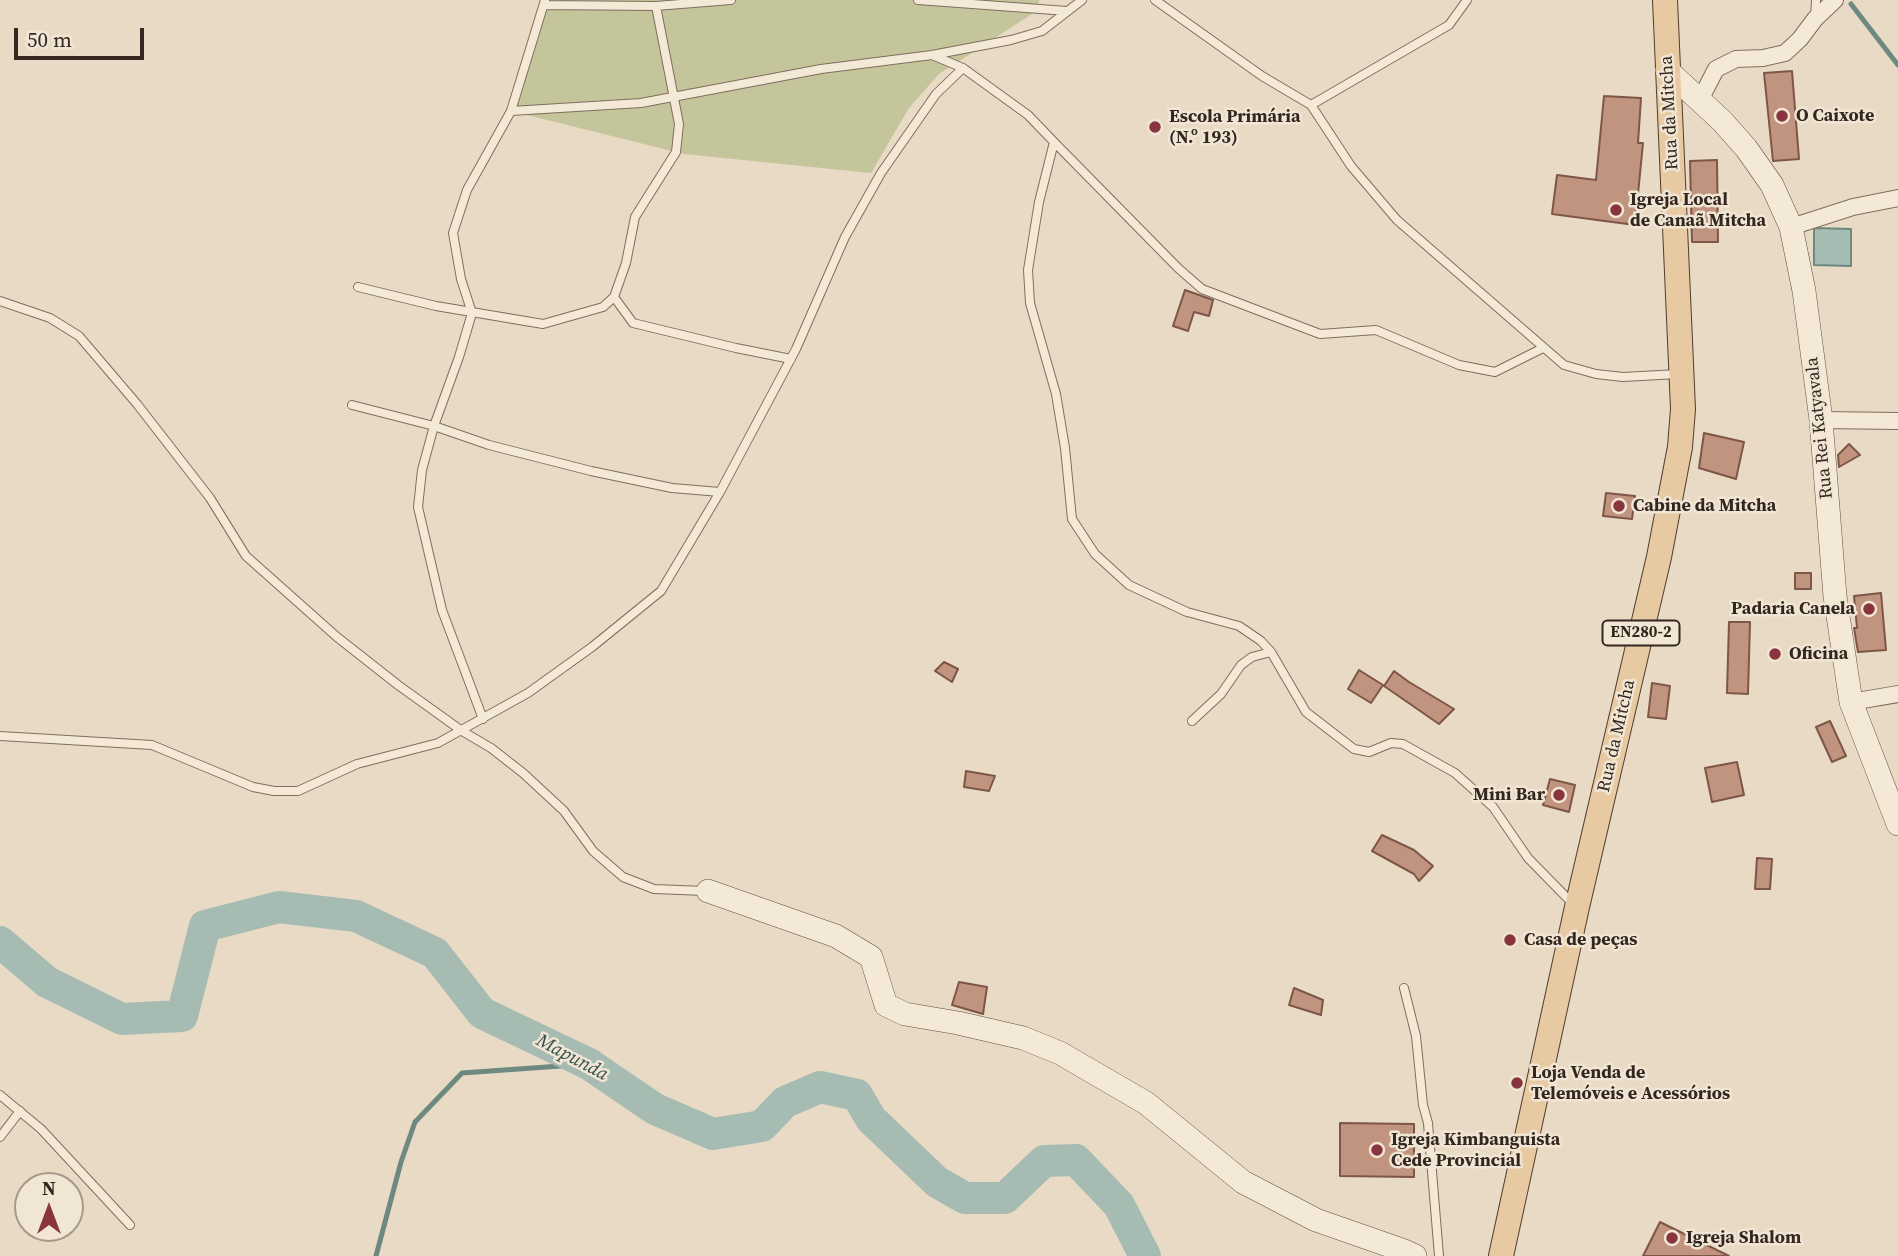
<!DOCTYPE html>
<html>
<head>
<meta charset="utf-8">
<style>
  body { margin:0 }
  #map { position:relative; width:1898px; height:1256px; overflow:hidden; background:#e8dac5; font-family:"Source Serif 4",serif }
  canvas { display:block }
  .north { position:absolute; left:14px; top:1172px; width:70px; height:70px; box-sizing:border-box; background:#f1e5d4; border:2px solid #a5998c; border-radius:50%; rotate:0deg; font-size:19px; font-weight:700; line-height:28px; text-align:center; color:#332720 }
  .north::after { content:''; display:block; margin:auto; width:24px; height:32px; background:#88353f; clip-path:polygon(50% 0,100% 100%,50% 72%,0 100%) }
  .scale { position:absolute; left:14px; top:28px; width:130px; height:32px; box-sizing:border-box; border:4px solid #332720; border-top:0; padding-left:9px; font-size:21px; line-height:24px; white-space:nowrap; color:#332720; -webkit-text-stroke:5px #f1e5d4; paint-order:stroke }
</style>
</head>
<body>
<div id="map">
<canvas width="1898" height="1256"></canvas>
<div class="north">N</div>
<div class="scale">50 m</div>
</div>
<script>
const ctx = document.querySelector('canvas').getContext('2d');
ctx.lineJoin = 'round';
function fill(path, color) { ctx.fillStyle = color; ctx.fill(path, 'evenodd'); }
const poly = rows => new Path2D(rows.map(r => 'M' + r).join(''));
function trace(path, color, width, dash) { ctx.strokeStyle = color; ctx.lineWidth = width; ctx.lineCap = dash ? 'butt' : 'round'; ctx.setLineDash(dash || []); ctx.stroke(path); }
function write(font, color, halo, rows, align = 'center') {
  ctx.font = font + ' "Source Serif 4",serif'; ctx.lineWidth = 5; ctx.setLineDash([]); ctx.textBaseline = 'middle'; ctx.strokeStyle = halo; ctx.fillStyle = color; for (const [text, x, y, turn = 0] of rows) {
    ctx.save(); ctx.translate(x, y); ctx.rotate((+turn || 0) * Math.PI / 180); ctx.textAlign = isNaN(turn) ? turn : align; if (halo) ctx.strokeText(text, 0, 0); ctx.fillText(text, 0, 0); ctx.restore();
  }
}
const green = poly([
  [557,0,1040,0,1032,14,939,74,909,108,871,173,684,154,511,111,544,5,557,5]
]);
const water = poly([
  [1814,228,1851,229,1851,266,1814,265,1814,228]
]);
const stream = poly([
  [1851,4,1898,65],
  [376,1256,401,1162,415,1122,462,1073,589,1064]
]);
const river = poly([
  [0,942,47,982,122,1019,182,1016,205,926,279,907,356,916,435,953,482,1013,589,1064,655,1109,713,1134,762,1126,785,1102,820,1087,857,1095,871,1119,937,1182,965,1198,1005,1198,1044,1161,1076,1160,1119,1205,1145,1256]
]);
const building = poly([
  [1792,71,1799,159,1773,161,1764,73,1792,71],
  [1604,96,1641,98,1638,143,1643,143,1635,225,1552,214,1557,175,1596,180,1604,96],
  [1717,160,1718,242,1692,242,1690,161,1717,160],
  [1185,290,1213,300,1209,316,1194,312,1188,331,1173,326,1185,290],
  [1704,433,1744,442,1736,479,1699,468,1704,433],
  [1849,444,1860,455,1839,467,1838,455,1849,444],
  [1606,493,1635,496,1632,519,1603,516,1606,493],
  [1795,573,1811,573,1811,589,1795,589,1795,573],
  [1881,593,1886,650,1858,652,1854,628,1857,628,1854,596,1881,593],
  [1729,622,1750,622,1748,694,1727,693,1729,622],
  [944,662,958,669,952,682,935,671,944,662],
  [1359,670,1383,685,1371,703,1348,689,1359,670],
  [1394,671,1409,682,1454,709,1439,724,1384,686,1394,671],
  [1652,683,1670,686,1666,719,1648,717,1652,683],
  [1830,721,1846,756,1832,762,1816,727,1830,721],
  [1737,762,1744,795,1712,802,1705,768,1737,762],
  [966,771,995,776,989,791,964,787,966,771],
  [1550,779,1575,785,1569,812,1543,805,1550,779],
  [1382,835,1414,850,1433,866,1419,881,1414,874,1372,851,1382,835],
  [1757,858,1772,859,1770,889,1755,889,1757,858],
  [959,982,987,987,983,1014,952,1005,959,982],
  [1294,988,1323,1000,1321,1015,1289,1005,1294,988],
  [1340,1123,1414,1124,1414,1177,1340,1176,1340,1123],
  [1660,1222,1729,1256,1643,1256,1660,1222]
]);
const lane = poly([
  [918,0,1067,11],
  [1155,0,1262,76,1311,105,1351,166,1397,220,1564,365,1596,374,1623,377,1678,374],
  [544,5,656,6,731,0],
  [1815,18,1816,0],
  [932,55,963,68,1028,115,1054,142,1039,202,1028,270,1030,303,1056,394,1065,448,1072,519,1095,554,1129,585,1187,612,1239,626,1261,641,1271,652,1306,712,1354,749,1369,752,1391,743,1403,744,1455,773,1493,807,1528,858,1572,903],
  [1311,105,1449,25,1467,0],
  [511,111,641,103,821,69,932,55,1011,40,1042,31,1082,0],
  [1054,142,1178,268,1202,289,1320,334,1376,330,1459,365,1495,372,1543,348],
  [358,287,436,306,543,324,603,307,614,297,626,263,635,217,676,152,679,124,656,6],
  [614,297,633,323,736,348,791,359],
  [0,301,50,318,79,336,137,404,210,498,246,556,337,637,398,685,462,731,491,748,523,773,564,811,593,851,623,877,654,889,705,891],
  [352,405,434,426,489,445,591,471,672,488,720,492],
  [483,719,442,610,418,507,422,470,434,426,459,357,472,313,461,279,453,233,467,190,511,111,545,0],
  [1192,721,1221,694,1241,665,1252,657,1271,652],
  [0,736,152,745,253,787,274,791,298,791,357,764,438,743,528,693,592,647,661,591,720,492,796,349,845,237,881,173,936,94,963,68],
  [1404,988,1416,1036,1423,1105,1428,1123,1439,1256],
  [0,1095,41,1129,130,1225],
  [0,1137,20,1111]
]);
const street = poly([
  [1700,100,1716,69,1736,59,1763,58,1785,53,1800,39,1815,19,1835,0],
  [1791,227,1853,207,1898,198],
  [1821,420,1898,421],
  [1851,702,1898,694]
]);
const secondary = poly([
  [1667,70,1722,121,1746,148,1772,185,1791,227,1804,291,1821,420,1835,596,1851,702,1898,824],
  [708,891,836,936,871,957,886,1005,905,1014,958,1023,1023,1038,1060,1053,1146,1103,1243,1182,1316,1220,1402,1250,1415,1256]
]);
const primary = poly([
  [1501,1256,1577,907,1659,557,1680,447,1683,409,1665,0]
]);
const markers = [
  [1782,116,7,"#88353f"],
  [1155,127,7,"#88353f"],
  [1616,210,7,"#88353f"],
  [1619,506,7,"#88353f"],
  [1869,609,7,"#88353f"],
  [1775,654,7,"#88353f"],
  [1559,795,7,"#88353f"],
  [1510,940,7,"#88353f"],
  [1517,1083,7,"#88353f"],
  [1377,1150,7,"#88353f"],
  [1672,1238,7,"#88353f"]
];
const shields = [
  [1641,633,77]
];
const shieldNames = [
  ["EN280-2",1641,633]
];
const streetNames = [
  ["Rua da Mitcha",1670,113,-93],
  ["Rua Rei Katyavala",1820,428,-96],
  ["Rua da Mitcha",1617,736,-77]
];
const poiNames = [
  ["O Caixote",1796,116],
  ["Escola Primária",1169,117],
  ["(N.º 193)",1169,138],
  ["Igreja Local",1630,200],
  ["de Canaã Mitcha",1630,221],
  ["Cabine da Mitcha",1633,506],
  ["Padaria Canela",1855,609,"right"],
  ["Oficina",1789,654],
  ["Mini Bar",1545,795,"right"],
  ["Casa de peças",1524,940],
  ["Loja Venda de",1531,1073],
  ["Telemóveis e Acessórios",1531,1094],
  ["Igreja Kimbanguista",1391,1140],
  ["Cede Provincial",1391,1161],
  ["Igreja Shalom",1686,1238]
];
const waterNames = [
  ["Mapunda",572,1058,28]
];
fill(green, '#c4c59b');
fill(water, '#a6bcb3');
trace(water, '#6e8980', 2);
trace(stream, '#6e8980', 5);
trace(river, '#a6bcb3', 32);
fill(building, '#c19480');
trace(building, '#7d5647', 2);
trace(lane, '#816d5e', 10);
trace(street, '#816d5e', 18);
trace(secondary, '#634e41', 24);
trace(primary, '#4f3c31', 26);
trace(lane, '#f4e8d7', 8);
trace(street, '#f4e8d7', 16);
trace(secondary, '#f4e8d7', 23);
trace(primary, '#e7caa2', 24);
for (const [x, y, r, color] of markers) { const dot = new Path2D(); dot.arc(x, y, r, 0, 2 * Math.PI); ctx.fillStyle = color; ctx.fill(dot); trace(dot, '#f1e5d4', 2.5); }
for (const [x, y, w] of shields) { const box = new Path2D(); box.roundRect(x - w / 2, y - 12.5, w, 25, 5); ctx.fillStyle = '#f1e5d4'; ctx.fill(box); trace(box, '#332720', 2); }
write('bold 16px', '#332720', null, shieldNames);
write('18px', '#332720', '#f1e5d4', streetNames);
write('bold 18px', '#332720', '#f1e5d4', poiNames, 'left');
write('italic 19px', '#31514b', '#f1e5d4', waterNames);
</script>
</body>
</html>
